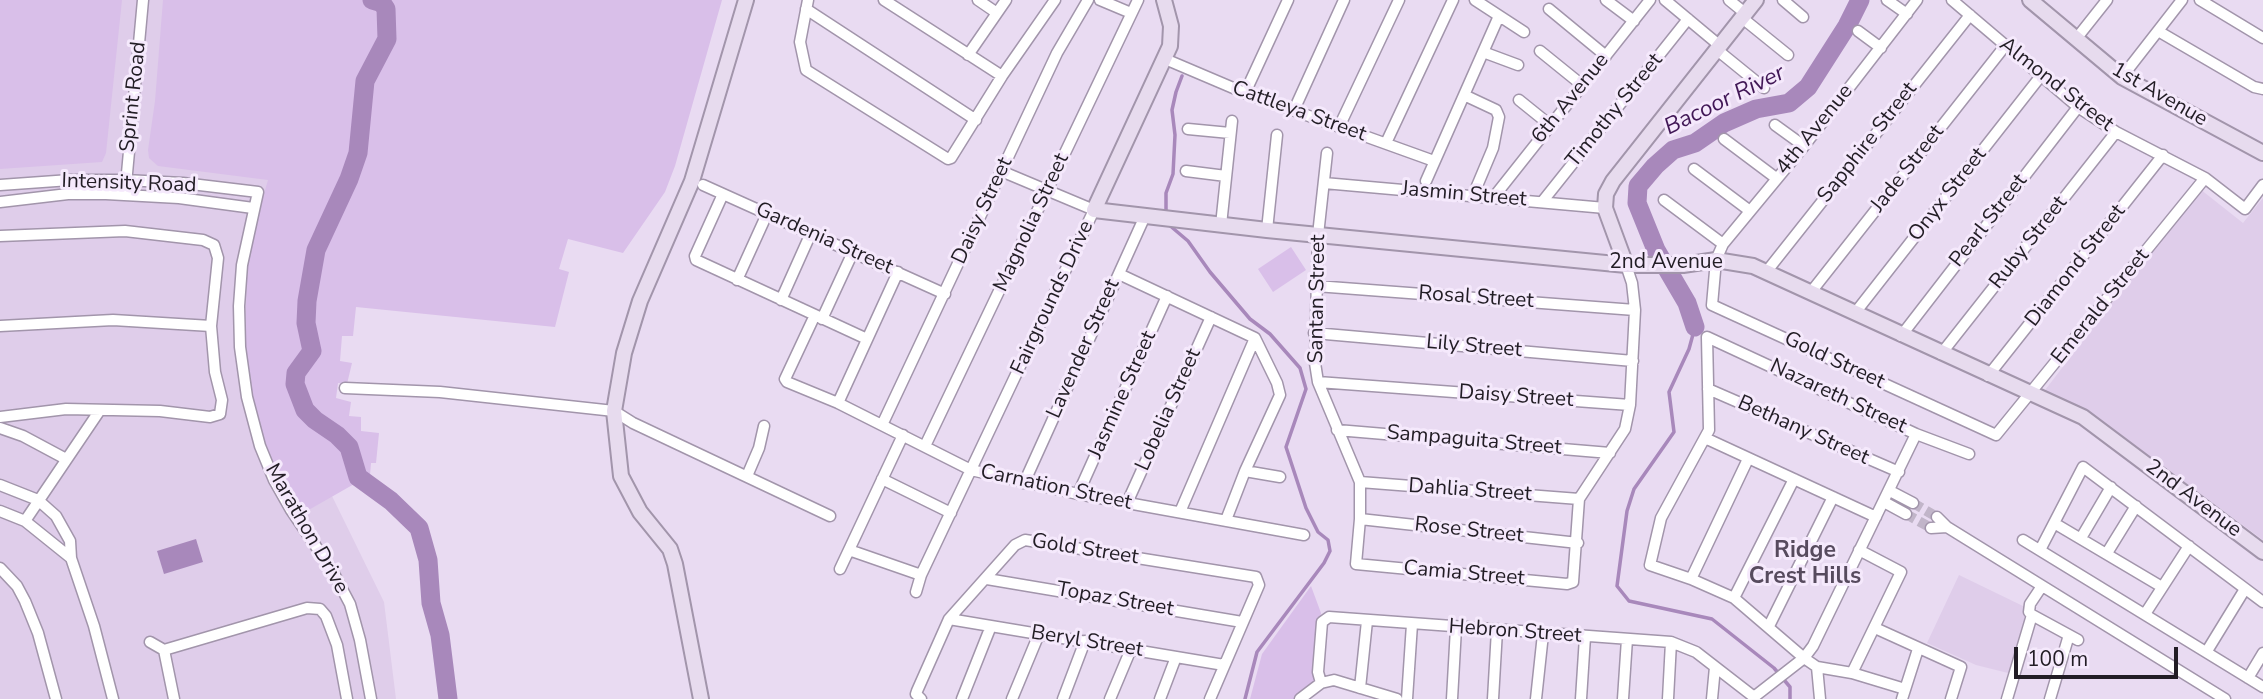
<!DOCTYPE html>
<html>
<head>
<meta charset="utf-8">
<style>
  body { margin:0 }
  #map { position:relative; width:2263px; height:699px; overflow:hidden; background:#e9dbf2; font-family:"Nunito Sans",sans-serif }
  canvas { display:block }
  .scale { position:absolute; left:2014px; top:647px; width:164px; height:32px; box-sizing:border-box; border:4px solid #221d25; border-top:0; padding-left:9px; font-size:21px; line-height:24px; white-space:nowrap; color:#221d25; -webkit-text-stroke:5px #f5e9fc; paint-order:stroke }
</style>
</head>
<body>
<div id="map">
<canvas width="2263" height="699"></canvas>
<div class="scale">100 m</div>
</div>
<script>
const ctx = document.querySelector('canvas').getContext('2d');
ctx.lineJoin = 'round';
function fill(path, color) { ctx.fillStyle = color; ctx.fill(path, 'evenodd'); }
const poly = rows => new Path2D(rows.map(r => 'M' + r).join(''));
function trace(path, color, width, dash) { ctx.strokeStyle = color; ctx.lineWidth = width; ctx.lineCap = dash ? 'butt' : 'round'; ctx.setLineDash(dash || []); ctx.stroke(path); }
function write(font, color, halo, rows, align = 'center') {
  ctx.font = font + ' "Nunito Sans",sans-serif'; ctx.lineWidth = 6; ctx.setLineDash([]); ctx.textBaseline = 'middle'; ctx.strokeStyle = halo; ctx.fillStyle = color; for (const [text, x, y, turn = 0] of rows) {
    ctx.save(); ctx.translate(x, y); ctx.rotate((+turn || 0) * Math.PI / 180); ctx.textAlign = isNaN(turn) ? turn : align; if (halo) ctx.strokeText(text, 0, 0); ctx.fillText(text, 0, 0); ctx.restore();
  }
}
const built = poly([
  [0,0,340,0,318,473,332,496,384,602,396,699,0,699],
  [2200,189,2243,223,2263,198,2263,540,2090,412,2042,394],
  [1959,575,2025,607,2023,633,2012,674,1976,665,1927,643]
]);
const green = poly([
  [0,0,122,0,106,153,102,162,0,169],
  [163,0,722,0,675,166,665,192,623,253,568,239,559,269,569,272,555,327,356,307,353,336,342,336,340,361,352,363,347,384,338,383,336,398,351,402,349,416,361,417,361,431,379,433,376,463,371,463,370,475,298,516,277,475,262,433,251,389,245,343,247,271,255,225,268,180,158,166,149,158,148,150,155,101],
  [1291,247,1306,270,1273,292,1258,269],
  [1311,586,1321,613,1312,673,1316,682,1297,699,1250,699,1262,654]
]);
const water = poly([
  [196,539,203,562,164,574,157,551]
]);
const stream = poly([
  [1166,211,1166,193,1173,174,1175,135,1172,110,1176,92,1182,76],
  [1168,224,1188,241,1210,272,1250,319,1270,334,1300,368,1306,389,1286,447,1306,508,1318,532,1328,540,1330,551,1324,563,1257,652,1245,699],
  [1695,327,1689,349,1669,392,1674,432,1634,489,1627,511,1617,586,1629,601,1712,619,1774,668,1790,687,1790,699]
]);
const river = poly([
  [372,0,382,3,386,9,387,39,365,81,358,153,349,179,316,250,307,301,306,323,312,351,296,373,295,384,305,410,315,420,337,435,349,447,358,477,391,501,419,528,428,560,431,603,440,635,448,699],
  [1695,327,1687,303,1656,250,1637,203,1638,186,1655,166,1673,150,1695,143,1724,123,1756,109,1789,103,1808,87,1847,26,1860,0]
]);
const streetTunnel = poly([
  [1913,503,1937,517],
  [1906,514,1931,528]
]);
const street = poly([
  [808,0,800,42,806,70,948,159,951,158,1002,76,1055,0],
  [884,0,1002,76],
  [978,0,997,13],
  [1100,0,1131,13],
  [1475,0,1524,32],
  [1606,0,1634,21],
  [1665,0,1719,45],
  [1729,0,1745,13],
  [1783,0,1803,17],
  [1887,0,1907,14],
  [1917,0,1804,146,1723,244,1716,260,1712,305,1996,435,2205,178],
  [1952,0,2078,107,2116,132,2205,178,2245,209,2263,185],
  [2200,0,2263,38],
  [806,9,976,120],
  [1549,9,1606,56],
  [1741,17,1788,55],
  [1858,31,1881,48],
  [2158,31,2254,87,2263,89],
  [2076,39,2107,0],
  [1716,49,1764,88],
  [1540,51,1582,85],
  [1483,52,1518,65],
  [968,55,1006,0],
  [1165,59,1245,93,1434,161],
  [2122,77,2182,0],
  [1245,93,1288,0],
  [1464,95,1496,110,1499,117,1493,148,1477,186],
  [1519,100,1550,125],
  [1294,110,1344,0],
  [1775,125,1804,146],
  [1339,127,1399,0],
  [1188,129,1230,133],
  [1724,139,1776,178],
  [1386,143,1453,0],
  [1327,153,1318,235,1315,363,1318,382,1360,482,1360,519,1356,564,1567,584,1573,582,1579,499,1625,429,1630,405,1635,310,1632,283,1626,265],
  [1694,169,1750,211],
  [1186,171,1226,176],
  [1426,181,1499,16],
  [1324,183,1605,208],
  [0,185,70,180,125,180,183,183,258,192,242,265,239,306,240,347,247,397,260,446,274,480,291,510,332,570,350,604,360,640,371,699],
  [703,185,945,294],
  [723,194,695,256,696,260,867,339],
  [125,195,143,0],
  [1493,198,1650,0],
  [1664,200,1723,244],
  [0,202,68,194,106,194,179,198,253,208],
  [1542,202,1688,19],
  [1221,225,1232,121],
  [1267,230,1277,135],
  [0,236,125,231,203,240,214,245,218,258,211,326,215,372,222,400,220,414,210,417,160,411,66,409,0,417],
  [1767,271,1970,15],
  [1119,274,1255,338],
  [737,280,767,214],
  [1316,286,1635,310],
  [1811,292,2005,46],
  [781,300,811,233],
  [1855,313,2040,77],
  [815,315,785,379,787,382,838,403,971,470,1078,494,1304,535],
  [822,319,853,252],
  [0,326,113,320,211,326],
  [1314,333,1633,361],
  [1901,336,2078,107],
  [1941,354,2116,132],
  [1988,376,2163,155],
  [1318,382,1630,405],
  [345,388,440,392,614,411,633,423,830,516],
  [1708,389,1899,472],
  [838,403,898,272],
  [882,425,1057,53,1088,0],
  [0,428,23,436,66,459],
  [1337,430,1610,453],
  [1705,438,1876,517],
  [925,446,1138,0],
  [1245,471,1280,477],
  [747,476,759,448,764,426],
  [882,479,951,513],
  [1360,482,1579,499],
  [1024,483,1145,216],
  [0,485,38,500,56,516,70,541,71,558,94,626,113,699],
  [1890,491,1913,503],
  [1078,494,1167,296],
  [1884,502,1906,514],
  [1127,503,1211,317],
  [0,511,25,521,71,558],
  [1180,512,1255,338],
  [1937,517,1947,527,2225,699],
  [1360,519,1578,543],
  [1226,520,1245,471,1280,395,1277,383,1255,338],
  [25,521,100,410],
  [2054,523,2162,587],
  [1931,528,1947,527],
  [2081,538,2111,487],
  [2023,540,2263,687],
  [849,550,921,575],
  [2040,550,2083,467,2263,602],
  [2107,553,2136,506],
  [0,568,17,586,25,601,38,633,56,699],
  [840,569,903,435],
  [987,579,1242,622],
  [1691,579,1748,459],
  [916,592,921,575,1094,210,1001,171],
  [1734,598,1794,479],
  [2145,614,2189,546],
  [2032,615,2078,640],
  [949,619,1224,665],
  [1769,626,1833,497],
  [1875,628,1961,667,1951,699],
  [150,642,164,650,307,608,320,609,326,616,337,645,347,699],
  [164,650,174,699],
  [2207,651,2245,589],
  [1817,667,1820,699],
  [1852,673,1901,572,1859,550],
  [2248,678,2263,653],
  [1321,683,1318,672,1322,622,1329,617,1671,642,1696,652,1754,697],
  [1360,688,1367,621],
  [1905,689,1852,673,1817,667,1804,658,1734,598,1691,579,1650,565,1661,518,1709,430,1707,337,1916,434,1969,454],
  [1754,697,1804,658,1813,646,1916,434],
  [921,699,916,694,917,691,949,619,1015,545,1025,540,1256,577,1259,585,1210,699],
  [962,699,991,626],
  [1012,699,1039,634],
  [1063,699,1085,641],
  [1110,699,1131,649],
  [1160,699,1176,657],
  [1300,699,1321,683,1334,680,1397,699],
  [1407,699,1412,624],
  [1452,699,1456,628],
  [1493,699,1497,630],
  [1536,699,1543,634],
  [1581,699,1585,637],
  [1623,699,1627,639],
  [1668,699,1671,642],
  [1712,699,1715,667],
  [1902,699,1918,649],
  [2007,699,2032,615,2029,612,2030,604,2042,586],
  [2050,699,2069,635]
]);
const secondary = poly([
  [1164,0,1171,26,1170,46,1094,210,1267,230,1626,265,1683,265,1716,260,1753,266,2083,417,2263,552],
  [2030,0,2122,77,2263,153],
  [1626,265,1605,208,1606,194,1613,181,1756,0],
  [701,699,675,564,670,549,640,512,621,476,614,411,624,353,640,301,692,181,746,0]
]);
const streetNames = [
  ["Almond Street",2056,85,38],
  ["1st Avenue",2159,95,30],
  ["Sprint Road",134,97,-84],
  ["6th Avenue",1571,99,-51],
  ["Timothy Street",1615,111,-51],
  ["Cattleya Street",1299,112,20],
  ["4th Avenue",1815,130,-51],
  ["Sapphire Street",1868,143,-52],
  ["Jade Street",1908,169,-52],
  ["Intensity Road",129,184,2],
  ["Jasmin Street",1464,195,5],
  ["Onyx Street",1948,195,-52],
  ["Daisy Street",983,211,-65],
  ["Pearl Street",1989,221,-52],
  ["Magnolia Street",1032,223,-65],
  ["Gardenia Street",824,239,24],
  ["Ruby Street",2029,243,-52],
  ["2nd Avenue",1666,263],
  ["Diamond Street",2076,266,-52],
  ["Fairgrounds Drive",1053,298,-65],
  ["Rosal Street",1476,298,4],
  ["Santan Street",1318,299,-89],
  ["Emerald Street",2101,307,-51],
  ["Lily Street",1474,347,5],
  ["Lavender Street",1084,349,-66],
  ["Gold Street",1834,361,25],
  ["Jasmine Street",1123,395,-66],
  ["Daisy Street",1516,397,4],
  ["Nazareth Street",1838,397,25],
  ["Lobelia Street",1169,410,-66],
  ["Bethany Street",1803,431,24],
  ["Sampaguita Street",1474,441,5],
  ["Carnation Street",1056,488,12],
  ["Dahlia Street",1470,491,4],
  ["2nd Avenue",2193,499,37],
  ["Marathon Drive",306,529,60],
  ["Rose Street",1469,531,6],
  ["Gold Street",1085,550,9],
  ["Camia Street",1464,574,5],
  ["Topaz Street",1115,600,10],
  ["Hebron Street",1515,632,4],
  ["Beryl Street",1087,642,9]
];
const waterNames = [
  ["Bacoor River",1725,101,-26]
];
const neighbourhoodNames = [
  ["Ridge",1805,551],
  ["Crest Hills",1805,577]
];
fill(built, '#dfcdea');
fill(green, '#d9bfe9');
fill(water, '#a888bb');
trace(stream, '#a888bb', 3.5);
trace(river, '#a888bb', 19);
trace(streetTunnel, '#c1b5c9', 10, [10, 5]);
trace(street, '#a295ab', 13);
trace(secondary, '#a295ab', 18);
trace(street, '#fff', 10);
trace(secondary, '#e7dbee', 14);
write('21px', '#221d25', '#f5e9fc', streetNames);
write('italic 23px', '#411756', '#f5e9fc', waterNames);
write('bold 23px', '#574b5e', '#f5e9fc', neighbourhoodNames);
</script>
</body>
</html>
